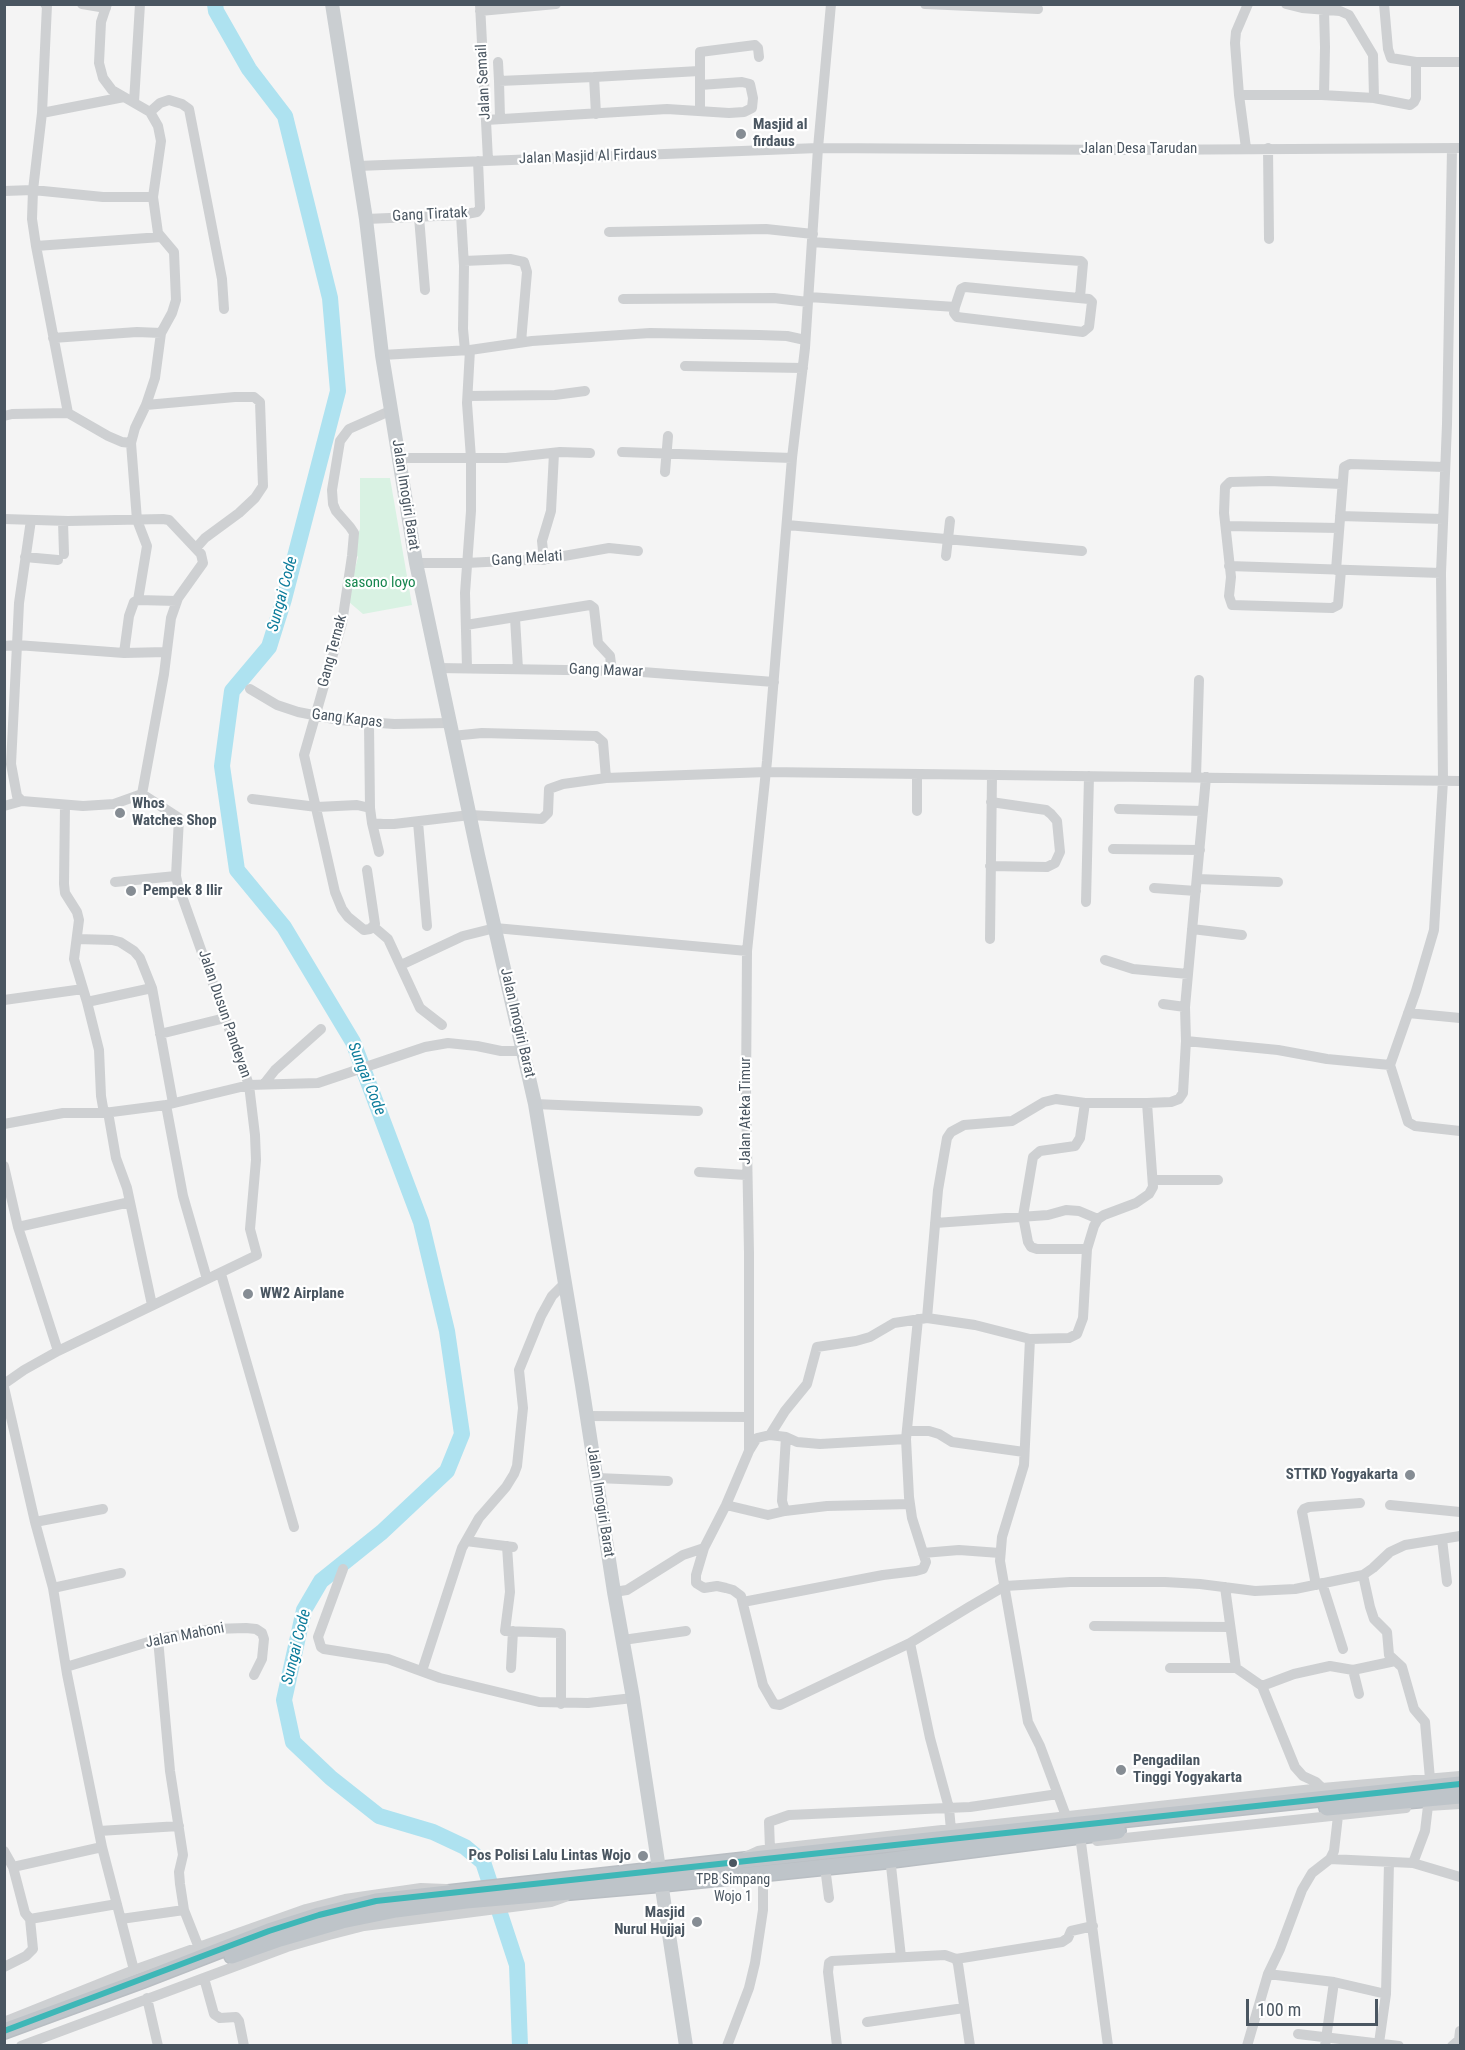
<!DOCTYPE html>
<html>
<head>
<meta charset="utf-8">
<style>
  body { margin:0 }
  #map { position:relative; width:1465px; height:2050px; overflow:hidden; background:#f4f4f4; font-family:"Roboto Condensed",sans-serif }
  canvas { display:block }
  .frame { position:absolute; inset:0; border:6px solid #4a5661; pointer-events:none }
  .scale { position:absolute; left:1246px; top:1999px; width:132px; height:27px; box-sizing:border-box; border:3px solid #4a5661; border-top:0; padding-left:8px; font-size:18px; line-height:21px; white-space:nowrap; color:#4a5661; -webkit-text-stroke:4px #fff; paint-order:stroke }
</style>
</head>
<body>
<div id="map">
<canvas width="1465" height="2050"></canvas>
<div class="frame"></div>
<div class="scale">100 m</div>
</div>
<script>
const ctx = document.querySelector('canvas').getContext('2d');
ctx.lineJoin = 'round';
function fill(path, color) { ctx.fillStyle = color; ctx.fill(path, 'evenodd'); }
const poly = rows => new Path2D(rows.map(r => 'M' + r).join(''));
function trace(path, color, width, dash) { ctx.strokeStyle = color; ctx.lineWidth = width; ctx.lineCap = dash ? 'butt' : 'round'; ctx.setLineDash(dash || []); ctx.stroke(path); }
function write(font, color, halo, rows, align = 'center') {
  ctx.font = font + ' "Roboto Condensed",sans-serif'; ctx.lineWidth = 4.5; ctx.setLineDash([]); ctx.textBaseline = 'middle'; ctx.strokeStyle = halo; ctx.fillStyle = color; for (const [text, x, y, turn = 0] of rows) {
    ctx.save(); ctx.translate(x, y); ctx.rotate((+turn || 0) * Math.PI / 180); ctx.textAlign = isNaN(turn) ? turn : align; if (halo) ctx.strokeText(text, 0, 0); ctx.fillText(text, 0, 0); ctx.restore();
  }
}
const green = poly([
  [360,478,390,478,412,605,363,614,349,602,348,594,358,557,352,549,360,529]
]);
const river = poly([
  [215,4,216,11,249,69,285,116,330,298,338,391,284,599,269,647,232,691,222,766,237,870,284,927,353,1042,421,1222,447,1331,462,1434,447,1471,382,1532,321,1581,304,1610,284,1700,293,1742,331,1778,379,1816,433,1832,465,1847,483,1862,517,1965,520,2046]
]);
const minor = poly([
  [82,4,106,8],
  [107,4,101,22,99,63,103,78,112,90,150,112,158,126,161,141,153,197,158,233,174,252,176,300,172,313,161,333],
  [480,4,488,160],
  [925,4,1038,9],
  [1286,4,1302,8,1340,11,1349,15,1373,55,1374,98],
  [1384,4,1388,49,1391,58,1416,62,1460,62],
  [1324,10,1325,47,1324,95],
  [480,11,556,4],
  [498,62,499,81],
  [1239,95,1322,95,1374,98,1410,105,1414,102,1416,98,1416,62],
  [134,102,140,4],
  [700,110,700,52,755,45,758,48,759,57],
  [150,112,160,103,169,100,182,104,189,109,222,279,224,309],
  [42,113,124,97],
  [596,114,594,77,699,71],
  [500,118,499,81,594,77],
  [486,120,667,109,729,113,744,112,752,108,753,98,750,84,742,82,700,85],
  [1246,148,1239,95,1235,43,1236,32,1248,4],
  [1268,148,1269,239],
  [1452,148,1447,424,1441,573,1443,781,1434,930,1416,991,1390,1065,1408,1122,1415,1126,1460,1131],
  [358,166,818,148,1123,150,1460,148],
  [4,191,33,190,42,113,47,5,45,4],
  [461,215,464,266,463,329,465,350],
  [419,217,425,290],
  [366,219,461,215,477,212,480,208,478,161],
  [609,232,766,229,813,234],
  [812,242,1081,261,1083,263,1080,297],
  [36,246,161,237],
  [464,261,510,259,524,262,527,272,521,342],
  [965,287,1089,299,1092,302,1089,327,1083,332,957,317,954,313,955,307,961,289,965,287],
  [809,297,955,307],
  [623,299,774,298,808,302],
  [382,355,470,350,532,341,650,333,759,335,787,336,805,340],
  [685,366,803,368],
  [468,396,555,395,585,391],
  [146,405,235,397,254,397,260,402,263,486,255,498,239,513,205,538,197,547],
  [68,413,36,246,32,219,33,190,103,197,153,197],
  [4,416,12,414,68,413,108,436,122,442,131,443,135,428,146,405,155,378,161,333,137,332,53,338],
  [131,443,137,520,147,546,138,600],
  [622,452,792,458],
  [399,458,506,458,560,452,590,453],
  [665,472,668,436],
  [1340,516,1443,519],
  [4,519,68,521,163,519,169,520,201,554,203,563,178,598,171,618,164,674,142,794],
  [31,520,19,603,17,645,124,653,166,652],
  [63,521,64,554],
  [787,525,1082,551],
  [1226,526,1339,528],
  [946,556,950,521],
  [25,557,58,560],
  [544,560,542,541,551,511,554,453],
  [416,563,466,563,547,559,609,548,638,551],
  [1229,566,1441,573],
  [1336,570,1344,467,1350,464,1445,467],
  [1341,570,1338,605,1332,608,1232,605,1229,596,1231,577,1224,513,1225,487,1230,482,1269,481,1342,484],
  [515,618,518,669],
  [466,625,590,605,594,608,598,643,610,656,612,671],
  [4,646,17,645,11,764,17,796,22,801,83,806,114,804,142,794],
  [124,653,129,616,134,602,138,600,177,601],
  [438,668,629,671,774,682],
  [467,668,465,593,471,511,471,458,467,403,470,350],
  [250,689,277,705,298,712,339,720,394,724,449,723],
  [369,724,370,808],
  [452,736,482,733,596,736,603,742,606,778,766,772,1460,781],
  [1196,777,1199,680],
  [252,799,317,807,357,805,370,808,372,823,383,824,394,824,470,815,542,819,548,813,549,789,563,784,606,778],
  [65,805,64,884,65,893,77,912,79,920,74,959,87,1002,99,1050,101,1096,104,1113],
  [4,806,22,801],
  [1119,809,1203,811],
  [917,811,917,774],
  [418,822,427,926],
  [372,823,379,852],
  [1113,849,1200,850],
  [990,866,1047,867,1055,863,1060,852,1057,821,1051,814,1046,810,991,802],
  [367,870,375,924,370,929,364,930,348,917,342,909,335,892,304,755,342,623,352,556,354,533,350,527,336,511,333,504,332,490,340,441,349,429,392,410],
  [1197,879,1278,882],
  [115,882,176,876],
  [1154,888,1196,891],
  [1086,902,1089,776],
  [374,927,388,939,420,1008,442,1025],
  [1192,929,1242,935],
  [77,939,112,940,120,942,134,951,140,958,152,988,173,1103],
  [990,939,992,775],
  [1105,960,1133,969,1188,974],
  [401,965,463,936,495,928,747,951],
  [4,1000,83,989],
  [87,1002,152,988],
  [1163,1004,1185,1007],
  [1408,1013,1460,1018],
  [160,1034,225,1018],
  [1186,1041,1278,1050,1327,1059,1390,1065],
  [264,1084,275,1070,321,1029],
  [1085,1103,1080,1138,1075,1146,1040,1151,1033,1157,1023,1216,1028,1242,1031,1247,1037,1249,1087,1249],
  [535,1104,698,1111],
  [166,1105,183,1196,207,1279],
  [108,1112,116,1158,127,1188,152,1305],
  [4,1124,63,1113,104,1113,166,1105,249,1085,318,1083,425,1047,448,1043,477,1046,501,1051,524,1051],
  [4,1166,18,1227,58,1351],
  [699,1172,746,1175],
  [1154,1180,1218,1180],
  [935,1223,1048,1215,1066,1210,1079,1211,1098,1219],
  [18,1227,130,1202],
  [221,1274,294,1527],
  [927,1318,975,1325,1030,1339,1024,1465,1002,1537,1000,1561,1028,1722,1040,1746,1066,1816],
  [1030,1339,1069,1338,1077,1334,1083,1318,1087,1249,1094,1226,1098,1219,1104,1215,1136,1203,1149,1194,1153,1187,1147,1103],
  [4,1384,24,1370,58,1351,257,1255,250,1229,256,1160,255,1135,249,1085,178,885,176,876,179,818,142,794],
  [4,1387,35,1522,53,1588,67,1674,102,1847,13,1867,4,1851],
  [587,1416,749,1417],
  [907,1431,929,1431,939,1434,952,1442,1024,1452],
  [786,1437,782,1501,785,1511,827,1506,910,1504],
  [906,1439,918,1319],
  [749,1451,749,1253,746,1094,747,951,767,761,792,458,805,348,818,148,831,4],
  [597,1478,668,1481],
  [726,1505,768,1515,785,1511],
  [1390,1505,1460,1512],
  [35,1522,103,1509],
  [1442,1539,1447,1582],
  [466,1541,513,1547],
  [507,1546,510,1592,505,1631,561,1633,561,1704],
  [704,1548,696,1575,696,1583,704,1588,717,1586,726,1588,733,1590,741,1596,763,1685,774,1704,780,1705,910,1643],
  [923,1553,959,1550,1000,1553],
  [343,1569,318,1637,321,1647,324,1649,388,1659,440,1678,539,1702,588,1703,633,1698],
  [1363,1575,1370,1607,1374,1619,1387,1632,1389,1655,1402,1667,1414,1709,1425,1722,1430,1779],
  [1322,1583,1343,1649],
  [1316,1585,1302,1512,1304,1509,1309,1507,1360,1503],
  [1225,1587,1236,1668,1262,1686,1295,1767,1303,1776,1316,1782,1322,1788],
  [53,1588,121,1573],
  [614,1592,627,1590,683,1555,704,1548,726,1505,749,1451,757,1438,770,1435,785,1411,807,1384,817,1347,856,1341,870,1337,894,1323,927,1318,938,1190,947,1138,951,1132,964,1125,1012,1121,1044,1102,1056,1099,1085,1103,1147,1103,1171,1102,1179,1099,1183,1093,1186,1041,1185,1007,1206,777],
  [743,1602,883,1575,916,1571,923,1569,926,1562,912,1518,909,1497,906,1439,820,1444,797,1442,786,1437,770,1435],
  [1094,1626,1230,1627],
  [158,1639,170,1771,183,1855,179,1872,180,1884,184,1910,199,1948],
  [623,1640,686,1631],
  [66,1667,158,1639,213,1629,246,1628,256,1629,262,1633,264,1639,262,1659,254,1675],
  [511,1668,513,1631],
  [1170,1668,1236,1668],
  [1353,1670,1359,1694],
  [422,1671,462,1548,479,1518,506,1487,514,1474,517,1466,523,1408,519,1370,541,1316,552,1296,564,1284],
  [1262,1686,1294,1674,1330,1666,1353,1670,1395,1661],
  [1428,1806,1460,1804],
  [951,1830,949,1808,930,1738,910,1643,969,1607,1005,1586,1070,1582,1165,1582,1200,1584,1255,1591,1295,1589,1363,1575,1373,1568,1390,1552,1405,1545,1460,1536],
  [99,1831,179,1826],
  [1097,1841,1406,1808],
  [1081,1843,1108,2046],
  [102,1847,134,1970],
  [770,1849,769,1822,789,1815,970,1807,1058,1794],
  [745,1857,758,1851,770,1849,1322,1788,1460,1776],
  [1330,1859,1413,1863,1460,1877],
  [1413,1863,1425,1831,1428,1806],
  [891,1866,901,1957],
  [825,1867,829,1898],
  [30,1919,117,1904],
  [121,1919,184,1910],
  [956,1959,1062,1942,1068,1938,1071,1931,1093,1926],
  [4,1967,26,1956,33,1949,30,1919,25,1913,13,1867],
  [1268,1974,1334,1982,1386,1994],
  [204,1978,214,2014,220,2018,236,2017,239,2021,244,2046],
  [147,1998,158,2046],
  [4,2022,134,1970,306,1909,345,1899,421,1888,446,1889],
  [867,2022,964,2008],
  [1298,2034,1399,2046],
  [1379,2043,1386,1994,1389,1862],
  [21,2046,287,1947,329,1935,364,1926,528,1905,551,1902,565,1897],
  [727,2046,749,1988,755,1963,763,1910,763,1873],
  [837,2046,828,1972,829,1963,832,1961,945,1955,956,1959,958,1964,970,2046],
  [1247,2046,1268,1974,1280,1949,1302,1890,1312,1873,1330,1859,1334,1851,1338,1816],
  [1325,2046,1334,1982],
  [1452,2046,1459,2040,1460,2031]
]);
const major = poly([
  [332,4,366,219,382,355,416,563,478,855,535,1104,582,1385,614,1592,633,1698,686,2046]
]);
const highway = poly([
  [1327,1808,1460,1796],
  [232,1956,280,1939,342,1921,396,1910,466,1901,662,1884,884,1861,1118,1831],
  [4,2031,143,1980,269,1931,319,1915,376,1901,881,1845,1460,1784]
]);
const bus1 = poly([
  [4,2031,269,1931,319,1915,376,1901,1460,1784]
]);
const markers = [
  [741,134,6,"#868d94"],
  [120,813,6,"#868d94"],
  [131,891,6,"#868d94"],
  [248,1294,6,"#868d94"],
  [1410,1475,6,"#868d94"],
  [1121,1770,6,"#868d94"],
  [643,1856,6,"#868d94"],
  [733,1863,5,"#4a5661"],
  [697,1922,6,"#868d94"]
];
const busNames = [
  ["TPB Simpang",733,1880],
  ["Wojo 1",733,1897]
];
const streetNames = [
  ["Jalan Semail",484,82,-93],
  ["Jalan Desa Tarudan",1139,149],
  ["Jalan Masjid Al Firdaus",588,157,-2],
  ["Gang Tiratak",430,215,-3],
  ["Jalan Imogiri Barat",405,495,81],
  ["Gang Melati",527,559,-4],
  ["Gang Ternak",333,651,-75],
  ["Gang Mawar",606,671,2],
  ["Gang Kapas",347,719,7],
  ["Jalan Dusun Pandeyan",224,1014,71],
  ["Jalan Imogiri Barat",517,1023,77],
  ["Jalan Ateka Timur",746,1111,-90],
  ["Jalan Imogiri Barat",600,1502,81],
  ["Jalan Mahoni",185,1636,-11]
];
const poiNames = [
  ["Masjid al",753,125],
  ["firdaus",753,142],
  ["Whos",132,804],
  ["Watches Shop",132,821],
  ["Pempek 8 Ilir",143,891],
  ["WW2 Airplane",260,1294],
  ["STTKD Yogyakarta",1398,1475,"right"],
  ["Pengadilan",1133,1761],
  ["Tinggi Yogyakarta",1133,1778],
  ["Pos Polisi Lalu Lintas Wojo",631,1856,"right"],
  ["Masjid",685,1913,"right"],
  ["Nurul Hujjaj",685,1930,"right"]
];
const parkNames = [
  ["sasono loyo",380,583]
];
const waterNames = [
  ["Sungai Code",283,594,-75],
  ["Sungai Code",366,1079,68],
  ["Sungai Code",297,1647,-76]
];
fill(green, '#d9f2e3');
trace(river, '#aee2f0', 16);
trace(highway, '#b9bec3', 18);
trace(minor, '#ced0d2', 10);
trace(major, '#caced1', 14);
trace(highway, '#bec4c9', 15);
trace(bus1, '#3eb7b7', 6);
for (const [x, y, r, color] of markers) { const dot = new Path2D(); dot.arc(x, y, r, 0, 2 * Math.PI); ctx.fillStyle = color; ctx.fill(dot); trace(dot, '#fff', 2); }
write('14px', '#4a5661', '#fff', busNames);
write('15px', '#4a5661', '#fff', streetNames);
write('bold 15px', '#4a5661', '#fff', poiNames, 'left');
write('15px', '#17864f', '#fff', parkNames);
write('italic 16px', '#0c7c9b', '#fff', waterNames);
</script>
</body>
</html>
